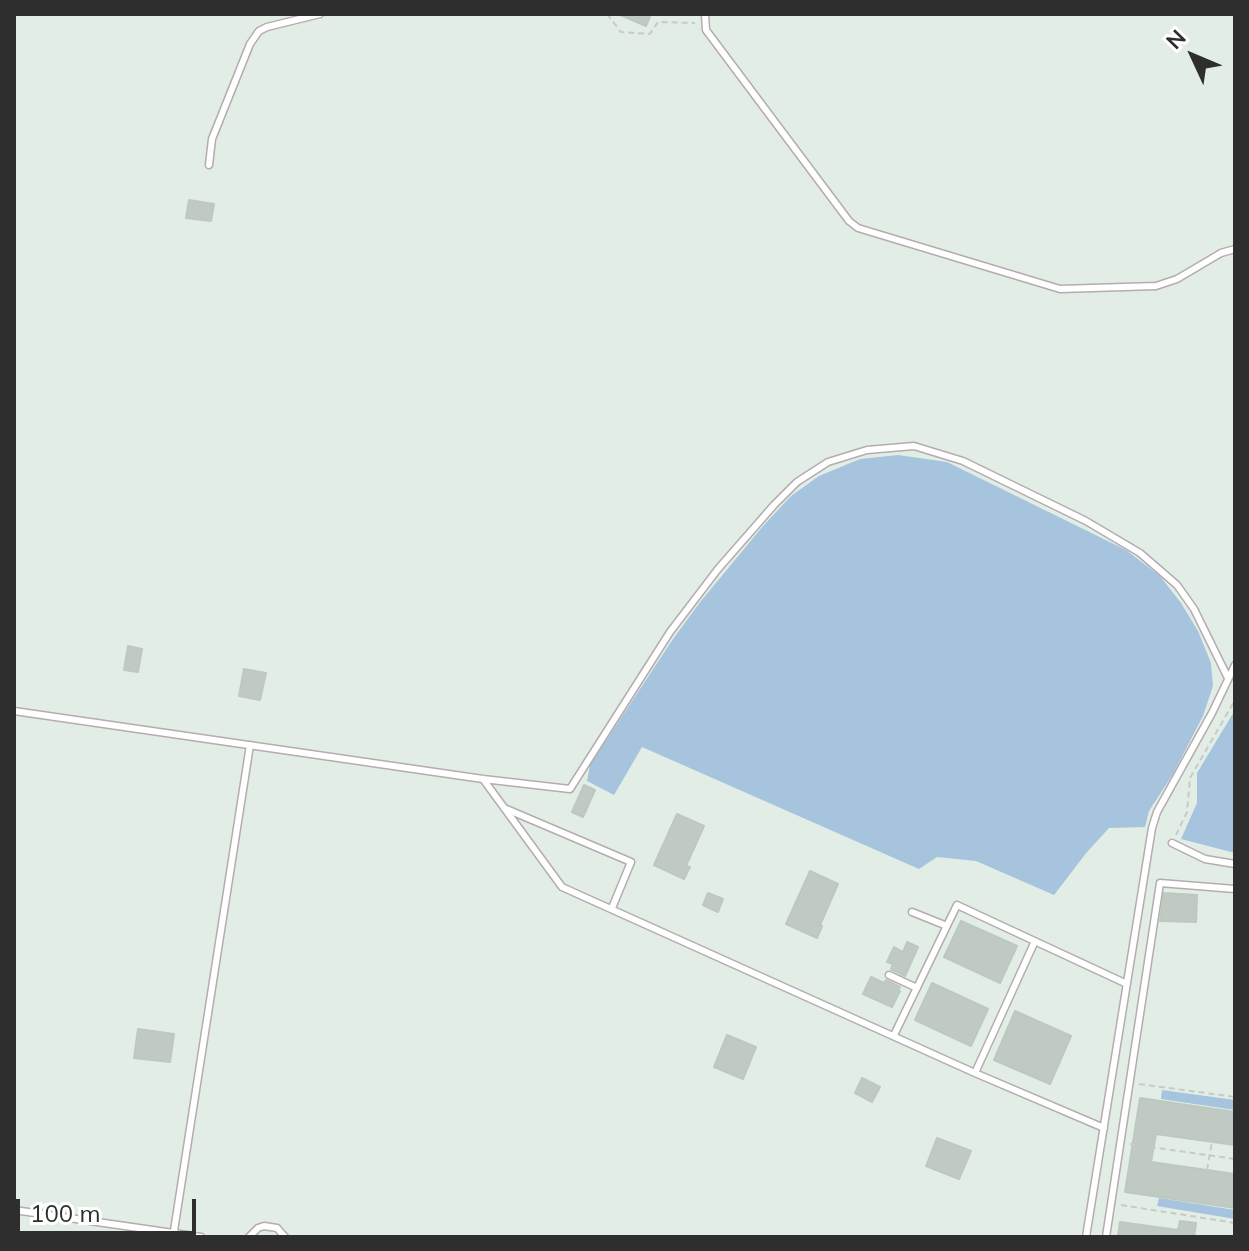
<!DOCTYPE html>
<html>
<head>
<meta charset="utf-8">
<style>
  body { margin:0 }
  #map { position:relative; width:1249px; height:1251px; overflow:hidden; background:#e2ede6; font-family:Mulish,sans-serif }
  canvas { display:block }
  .frame { position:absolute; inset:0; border:16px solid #2e2e2e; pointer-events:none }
  .north { position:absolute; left:1153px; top:16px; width:80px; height:80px; -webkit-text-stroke:6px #fff; paint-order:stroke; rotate:314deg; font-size:22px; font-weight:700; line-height:32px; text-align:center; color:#2e2e2e }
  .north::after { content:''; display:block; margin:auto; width:28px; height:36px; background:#2e2e2e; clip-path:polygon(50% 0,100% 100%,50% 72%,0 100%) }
  .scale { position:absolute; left:16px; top:1199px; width:180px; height:36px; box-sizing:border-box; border:4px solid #2e2e2e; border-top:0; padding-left:10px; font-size:24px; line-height:28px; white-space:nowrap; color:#2e2e2e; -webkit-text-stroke:6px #fff; paint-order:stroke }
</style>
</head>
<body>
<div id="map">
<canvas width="1249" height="1251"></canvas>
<div class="frame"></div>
<div class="north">N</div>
<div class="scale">100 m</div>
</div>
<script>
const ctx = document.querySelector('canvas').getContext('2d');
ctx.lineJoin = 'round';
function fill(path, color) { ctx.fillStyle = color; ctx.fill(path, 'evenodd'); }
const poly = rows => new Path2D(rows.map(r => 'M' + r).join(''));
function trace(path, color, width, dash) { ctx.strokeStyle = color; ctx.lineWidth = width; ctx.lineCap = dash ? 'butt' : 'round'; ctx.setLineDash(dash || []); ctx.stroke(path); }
const green = poly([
  [898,455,947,462,1126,550,1160,576,1181,603,1198,631,1211,663,1213,686,1203,716,1173,774,1149,811,1145,827,1109,828,1087,852,1054,895,976,861,937,857,919,869,642,747,614,795,587,781,590,765,673,639,701,601,763,526,791,496,819,476,860,459],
  [1235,710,1235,853,1181,839,1197,803,1197,773],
  [1162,1090,1235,1100,1235,1110,1161,1099],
  [1159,1198,1235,1210,1235,1219,1157,1206]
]);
const building = poly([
  [618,14,651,14,646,26,618,14],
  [189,200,214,204,211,221,186,218,189,200],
  [128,646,142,649,138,672,124,670,128,646],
  [244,669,266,673,260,700,239,696,244,669],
  [584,785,595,790,583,817,572,812,584,785],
  [677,814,704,826,686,866,690,867,684,879,654,865,677,814],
  [810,871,838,884,820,925,822,926,817,938,786,924,810,871],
  [708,893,723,899,718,912,703,905,708,893],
  [1164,893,1197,895,1196,922,1160,921,1164,893],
  [961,921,1017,946,1000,983,944,957,961,921],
  [907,942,918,947,905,976,891,969,893,964,887,962,894,947,903,952,907,942],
  [871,977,884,983,886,980,900,987,898,990,900,991,892,1007,863,994,871,977],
  [932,983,988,1009,971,1046,915,1020,932,983],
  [1015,1011,1071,1036,1050,1084,994,1060,1015,1011],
  [138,1029,174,1034,170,1062,134,1058,138,1029],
  [727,1035,756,1047,743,1079,714,1067,727,1035],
  [862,1078,880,1087,872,1102,855,1093,862,1078],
  [1140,1098,1235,1112,1235,1145,1156,1134,1151,1162,1235,1174,1235,1208,1125,1192,1140,1098],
  [937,1138,971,1151,959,1179,926,1166,937,1138],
  [1180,1221,1196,1223,1194,1237,1118,1237,1120,1222,1178,1230,1180,1221]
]);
const path = poly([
  [607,14,621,32,650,34,658,22,695,23],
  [1176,835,1187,812,1190,778,1235,700],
  [1139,1084,1235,1097],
  [1130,1144,1235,1159],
  [1207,1170,1212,1142],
  [1121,1205,1235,1223]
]);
const service = poly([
  [705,14,706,30,849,221,858,228,1060,289,1156,286,1177,279,1221,253,1235,249],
  [209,165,212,139,250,44,259,31,267,27,320,14],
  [14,711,483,779,570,789,670,632,718,569,774,505,797,482,828,462,867,450,914,446,963,461,1086,521,1140,553,1177,585,1194,609,1228,678],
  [483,779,562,887,975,1073,1104,1128],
  [504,808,631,862,612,908],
  [1172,843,1205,859,1235,864],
  [912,912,947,926],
  [889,975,917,988],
  [894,1035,957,905,1127,984],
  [975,1073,1035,941],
  [14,1210,201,1237],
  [173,1237,250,745],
  [249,1237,258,1228,264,1226,277,1228,285,1237],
  [1086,1237,1152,828,1157,812,1212,713,1235,665],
  [1106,1237,1160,883,1235,889]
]);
fill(green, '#a6c4dd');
fill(building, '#c1c9c3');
trace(building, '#bcc9c1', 2);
trace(service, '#b5acaf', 9);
trace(path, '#c9c9c9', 2, [6, 4]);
trace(service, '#fff', 6);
</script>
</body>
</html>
